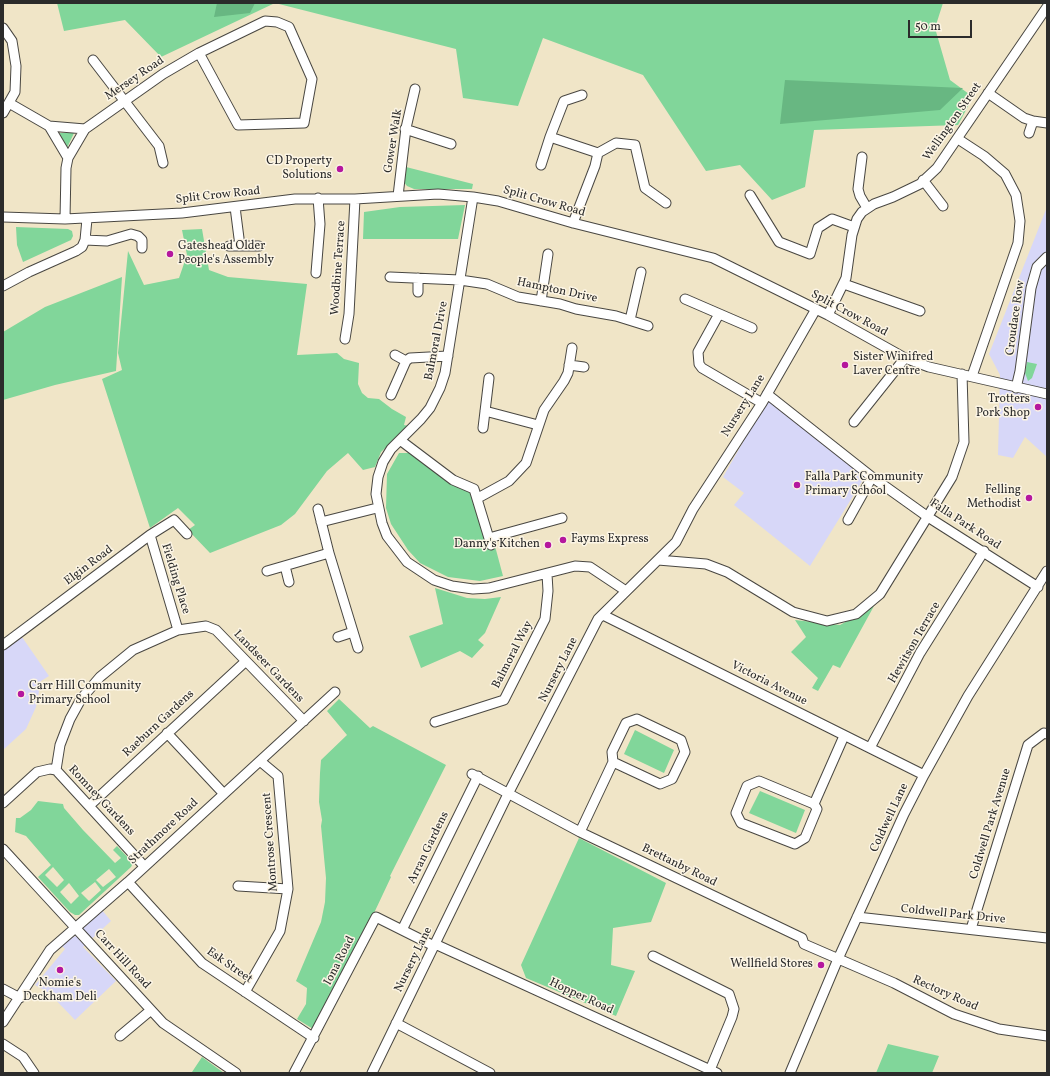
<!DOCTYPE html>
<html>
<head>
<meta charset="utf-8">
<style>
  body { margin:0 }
  #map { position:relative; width:1050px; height:1076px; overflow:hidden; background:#f0e5c7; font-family:Vollkorn,serif }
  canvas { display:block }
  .frame { position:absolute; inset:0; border:4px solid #2b2b2b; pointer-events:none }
  .scale { position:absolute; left:908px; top:20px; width:64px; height:18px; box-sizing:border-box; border:2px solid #2b2b2b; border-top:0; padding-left:5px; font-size:12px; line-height:14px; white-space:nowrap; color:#2b2b2b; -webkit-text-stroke:3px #fcf5e5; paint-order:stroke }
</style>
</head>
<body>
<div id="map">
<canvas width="1050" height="1076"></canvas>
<div class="frame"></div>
<div class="scale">50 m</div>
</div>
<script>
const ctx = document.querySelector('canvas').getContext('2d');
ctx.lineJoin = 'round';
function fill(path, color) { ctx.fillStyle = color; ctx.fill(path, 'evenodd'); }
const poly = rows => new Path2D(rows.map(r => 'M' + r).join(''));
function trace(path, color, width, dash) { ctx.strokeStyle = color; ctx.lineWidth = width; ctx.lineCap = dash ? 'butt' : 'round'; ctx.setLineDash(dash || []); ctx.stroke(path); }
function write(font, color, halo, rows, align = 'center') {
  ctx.font = font + ' Vollkorn,serif'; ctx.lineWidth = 3; ctx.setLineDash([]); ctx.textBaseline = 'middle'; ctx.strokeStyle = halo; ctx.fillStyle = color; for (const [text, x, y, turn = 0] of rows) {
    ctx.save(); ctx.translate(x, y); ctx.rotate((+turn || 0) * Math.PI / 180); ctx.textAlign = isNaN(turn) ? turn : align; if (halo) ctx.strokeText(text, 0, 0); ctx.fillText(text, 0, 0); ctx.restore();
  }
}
const built = poly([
  [1047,207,1047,457,1025,437,1013,458,998,455,1000,375,989,354],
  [767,400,866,475,810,566,734,505,744,493,723,477],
  [22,637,49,676,41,681,36,707,26,729,3,750,3,651],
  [102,910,111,921,83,947,116,981,75,1020,49,993,35,985,65,949,60,944,70,933,74,937]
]);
const green = poly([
  [57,3,275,3,161,57,125,20,64,31],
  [275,3,943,3,935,28,950,80,973,97,958,125,814,130,805,187,772,200,740,165,706,171,643,75,543,38,518,106,463,98,456,49],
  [59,133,74,133,67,148],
  [406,167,473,184,472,189,414,189,407,186,403,181],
  [465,205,458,239,363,239,364,212,400,207],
  [16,227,68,229,72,231,73,236,71,240,23,262,17,245],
  [202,229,209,270,228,277,307,284,297,355,337,353,344,359,359,363,358,384,362,393,368,398,379,399,392,409,406,417,404,425,409,426,381,452,375,467,363,470,348,453,327,471,295,514,281,525,210,553,188,530,195,525,178,508,150,528,102,379,122,370,118,353,128,251,144,285,179,278,187,255,182,230],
  [122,277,116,371,55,385,3,400,3,332,45,307],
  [1027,362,1037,364,1032,378,1028,381,1025,373],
  [399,453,409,453,449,483,472,491,495,546,503,576,480,581,448,577,420,563,408,550,391,524,386,508,387,474],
  [435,588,467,598,485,599,501,597,485,633,478,640,484,645,472,658,460,651,421,668,409,636,443,624],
  [874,606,840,668,833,665,818,691,812,688,818,678,791,652,806,637,795,620,840,625],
  [339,699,370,728,373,726,446,765,390,876,391,877,318,1032,297,1019,306,1004,307,988,296,981,321,922,325,902,326,878,321,826,322,820,319,802,320,773,321,760,347,735,327,711],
  [635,730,674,750,664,773,624,754],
  [760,791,805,810,796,833,749,813],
  [38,801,63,804,64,808,83,830,115,863,121,858,113,850,117,846,133,863,131,867,79,915,75,915,70,912,38,877,51,865,26,836,15,832,16,818,20,818,31,810],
  [53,867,64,880,57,887,45,875],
  [109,869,116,877,103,887,96,880],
  [95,882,101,890,89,901,81,893],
  [69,883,79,896,71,904,60,892],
  [579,838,666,883,651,922,613,928,611,965,635,971,616,1016,526,978,521,965],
  [888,1044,939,1056,932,1073,876,1073],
  [202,1057,224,1073,187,1073,192,1072]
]);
const forest = poly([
  [217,3,255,3,250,13,214,17],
  [785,80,963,88,940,110,780,124]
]);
const minor = poly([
  [3,28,12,41,16,66,15,92,3,113],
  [93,60,159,146,163,163],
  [988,93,1024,118,1033,121,1047,123],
  [9,103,49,126,85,129],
  [49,126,68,158],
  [405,129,451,144],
  [1029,133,1033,121],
  [958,139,984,156,1005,174,1016,195,1020,221,1018,243,972,376],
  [598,153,616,143,635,145,645,188,666,203],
  [862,157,858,189,860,196,867,208],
  [541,165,550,137],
  [923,180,943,206],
  [750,195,779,242,810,254,818,228,832,219,854,227],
  [398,196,406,128,415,89],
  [473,197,445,373,440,388,430,408,421,419,391,449,383,462,378,477,376,494,382,523,387,536,407,562,434,580,452,586,473,589,489,588,575,566,590,567,626,591],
  [235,207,240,246],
  [3,217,65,219,182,213,295,199,355,199,438,194,473,197,498,201,573,223,713,258,828,315,905,358,929,367,1047,394],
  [65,219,66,168,68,158,85,129,163,74,199,53,265,21,277,22,289,27,312,79,304,123,238,125,199,53],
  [573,223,595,166,598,153,550,137,564,101,582,95],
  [85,240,107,241,131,234,138,236,142,240,142,248],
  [229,246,259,246],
  [316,273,320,224,318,198],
  [390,277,460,280,487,284,518,297,560,304,576,309,616,316,648,326],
  [844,284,920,311],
  [3,286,29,272,76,251,82,247,85,240,87,219],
  [418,292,418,278],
  [685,299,752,328],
  [541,301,548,254],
  [719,314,698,352,699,364,702,368,762,403],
  [828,315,846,278,852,235,857,219,862,212,874,204,893,197,920,184,937,168,1047,7],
  [630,320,641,272],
  [345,339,349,314,355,199],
  [395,355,406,361],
  [569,365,584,367],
  [1016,388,1020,371,1031,288,1037,267,1047,257],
  [767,394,872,477,928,517,1038,587],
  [391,395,406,361,410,358,448,356],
  [485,411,538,425],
  [854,422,905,358],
  [483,428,489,378],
  [400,440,453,480,474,489,491,545],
  [478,498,509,481,526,463,544,410,564,381,568,373,572,348],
  [318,509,329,553,358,648],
  [848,520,872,477],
  [321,522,377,508],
  [150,535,178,630],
  [489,538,562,518],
  [658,560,706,564,727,572,793,612,827,621,856,614,880,594,952,477,964,442,962,374],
  [285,566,289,582],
  [267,571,329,553],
  [603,615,924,775],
  [338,637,353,632],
  [3,645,150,535,174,520,187,534],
  [435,722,504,700,545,619,548,591,547,574],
  [167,733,224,794],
  [870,748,920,653,984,551],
  [56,770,144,866],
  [472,774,580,832,802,938,804,944,894,983,954,1014,999,1029,1047,1036],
  [3,803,37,772,50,769,56,770,60,745,70,719,81,699,100,677,133,650,178,630,206,626,216,630,304,721],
  [814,804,759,781,747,786,736,813,741,823,795,844,805,838,817,809,814,804,844,736],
  [89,806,246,661],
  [580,832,613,762,612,752,626,723,637,719,681,740,685,752,672,779,660,784,613,762],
  [3,849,163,1023,236,1073],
  [128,882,202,963,314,1038],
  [238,886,288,889],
  [857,917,1047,938],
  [971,929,1028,745,1044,733,1047,734],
  [402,930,478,776],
  [435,944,717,1073],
  [653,956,729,994,734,1009,732,1017,710,1070],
  [3,989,20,998],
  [245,992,280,931,288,889,278,776,260,761],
  [3,1022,50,950,128,882,335,692],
  [396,1023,490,1073],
  [120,1036,151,1010],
  [3,1044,23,1057,34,1073],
  [294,1073,376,917,434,946],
  [372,1073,509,792,598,619,676,542,693,509,762,403,816,309],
  [790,1073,838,959,904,814,924,775,968,696,1047,571]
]);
const markers = [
  [340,169,4,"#b5179e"],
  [170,254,4,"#b5179e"],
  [845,365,4,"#b5179e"],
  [1038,407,4,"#b5179e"],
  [797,485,4,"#b5179e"],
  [1029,498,4,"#b5179e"],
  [563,540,4,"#b5179e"],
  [548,545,4,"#b5179e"],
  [21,694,4,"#b5179e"],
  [821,965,4,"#b5179e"],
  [60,970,4,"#b5179e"]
];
const streetNames = [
  ["Mersey Road",135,79,-34],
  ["Wellington Street",953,122,-55],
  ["Gower Walk",394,141,-81],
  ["Split Crow Road",218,196,-6],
  ["Split Crow Road",544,202,16],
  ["Woodbine Terrace",339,268,-86],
  ["Hampton Drive",557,291,12],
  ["Split Crow Road",849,314,28],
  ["Croudace Row",1016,318,-82],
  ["Balmoral Drive",437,341,-79],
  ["Nursery Lane",744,406,-58],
  ["Falla Park Road",965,525,33],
  ["Elgin Road",89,566,-37],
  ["Fielding Place",175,579,73],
  ["Hewitson Terrace",915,643,-60],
  ["Balmoral Way",513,655,-63],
  ["Landseer Gardens",268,667,46],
  ["Nursery Lane",559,670,-63],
  ["Victoria Avenue",769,684,27],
  ["Raeburn Gardens",159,724,-43],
  ["Romney Gardens",101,801,47],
  ["Coldwell Lane",890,818,-65],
  ["Coldwell Park Avenue",991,824,-73],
  ["Strathmore Road",164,832,-43],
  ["Montrose Crescent",271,842,-94],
  ["Arran Gardens",429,848,-64],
  ["Brettanby Road",679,866,26],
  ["Coldwell Park Drive",953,915,6],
  ["Carr Hill Road",122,960,47],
  ["Nursery Lane",414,960,-64],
  ["Iona Road",340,961,-63],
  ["Esk Street",229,966,35],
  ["Rectory Road",945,994,24],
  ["Hopper Road",581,997,25]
];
const poiNames = [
  ["CD Property",332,162],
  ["Solutions",332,176],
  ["Gateshead Older",178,247,"left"],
  ["People's Assembly",178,261,"left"],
  ["Sister Winifred",853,358,"left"],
  ["Laver Centre",853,372,"left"],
  ["Trotters",1030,400],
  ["Pork Shop",1030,414],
  ["Falla Park Community",805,478,"left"],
  ["Primary School",805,492,"left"],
  ["Felling",1021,491],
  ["Methodist",1021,505],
  ["Fayms Express",571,540,"left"],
  ["Danny's Kitchen",540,545],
  ["Carr Hill Community",29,687,"left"],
  ["Primary School",29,701,"left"],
  ["Wellfield Stores",813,965],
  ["Nomie's",60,984,"center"],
  ["Deckham Deli",60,998,"center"]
];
fill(built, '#d7d7f8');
fill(green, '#81d69a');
fill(forest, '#68b782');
trace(minor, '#494742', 11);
trace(minor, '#fff', 9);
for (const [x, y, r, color] of markers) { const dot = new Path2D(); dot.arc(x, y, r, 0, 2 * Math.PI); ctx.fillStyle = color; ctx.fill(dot); trace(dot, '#fcf5e5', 1.5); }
write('12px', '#2b2b2b', '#fcf5e5', streetNames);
write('12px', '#2b2b2b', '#fcf5e5', poiNames, 'right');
</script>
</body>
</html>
